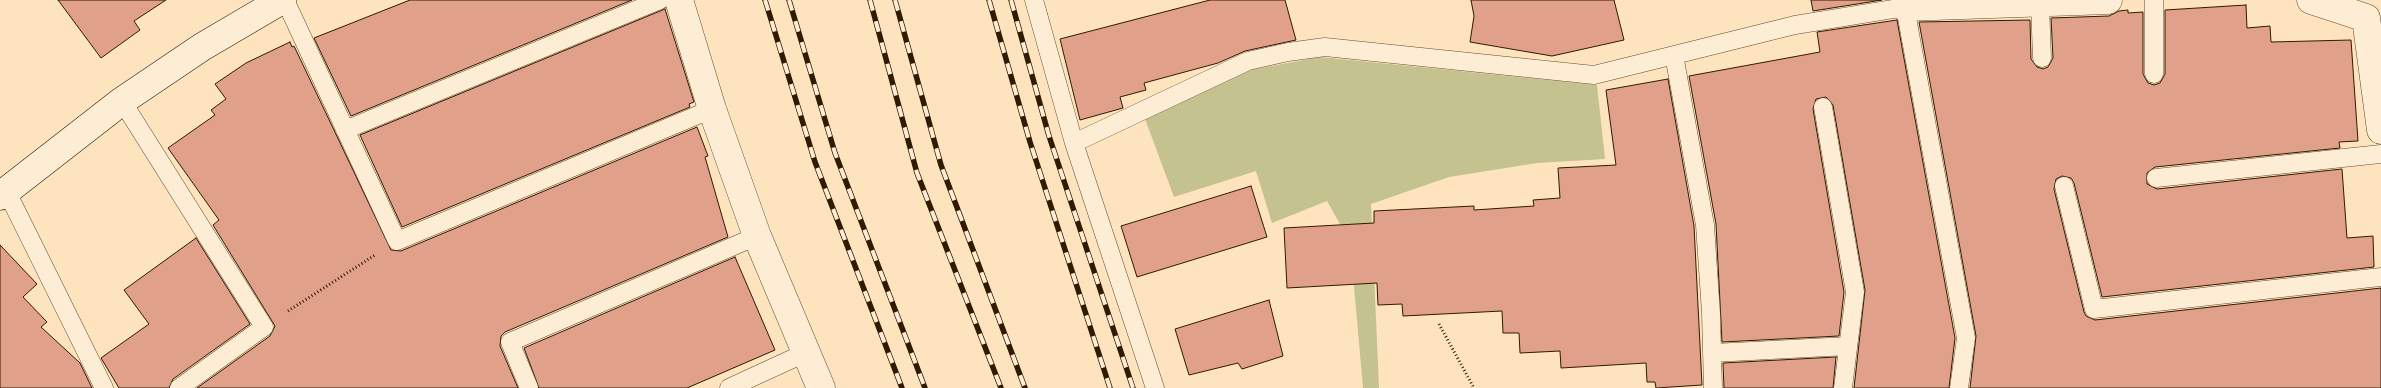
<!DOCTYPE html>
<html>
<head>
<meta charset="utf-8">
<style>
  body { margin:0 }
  canvas { display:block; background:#fee3bf }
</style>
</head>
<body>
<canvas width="2381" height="388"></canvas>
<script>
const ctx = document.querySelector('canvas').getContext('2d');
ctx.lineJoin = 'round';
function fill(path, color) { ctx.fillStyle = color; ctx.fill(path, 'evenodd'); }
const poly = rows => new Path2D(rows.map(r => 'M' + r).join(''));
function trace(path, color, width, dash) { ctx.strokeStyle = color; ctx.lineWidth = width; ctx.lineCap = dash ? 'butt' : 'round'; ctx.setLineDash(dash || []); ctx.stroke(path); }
const green = poly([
  [1320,57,1597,85,1605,159,1537,163,1449,177,1371,204,1379,388,1363,388,1352,264,1344,231,1327,201,1272,223,1256,171,1174,197,1145,119,1250,70]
]);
const building = poly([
  [58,0,166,0,134,21,140,30,101,58,58,0],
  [410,0,632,0,351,116,314,38,410,0],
  [1210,0,1285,0,1296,40,1245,51,1218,63,1144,83,1146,90,1120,97,1123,108,1080,120,1060,39,1210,0],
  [1471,0,1614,0,1624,40,1552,56,1470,42,1474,16,1471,0],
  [1811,0,1882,0,1813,11,1811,0],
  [2246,5,2247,28,2270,26,2271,42,2351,40,2358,141,2339,142,2340,148,2155,167,2147,173,2147,184,2157,189,2342,169,2347,238,2373,236,2374,267,2102,297,2074,183,2071,178,2062,176,2056,179,2054,189,2084,312,2086,316,2095,320,2381,288,2381,388,1970,388,1976,336,1919,22,2030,20,2031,59,2037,67,2043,69,2048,67,2053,58,2051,18,2109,16,2119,11,2128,10,2128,13,2143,12,2143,74,2148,83,2154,85,2160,83,2165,74,2165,10,2246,5],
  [665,9,694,102,689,104,690,107,402,227,360,135,665,9],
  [1897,20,1955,338,1949,388,1854,388,1865,290,1833,105,1826,97,1816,99,1813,109,1844,292,1839,336,1722,342,1716,224,1689,76,1820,52,1817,32,1897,20],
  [290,42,292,47,294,46,391,250,401,251,697,127,708,156,705,157,728,237,505,332,501,336,500,346,518,388,197,388,270,336,275,326,213,225,219,220,168,148,215,115,211,110,226,99,215,84,246,63,290,42],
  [1668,79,1694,226,1702,385,1656,388,1655,382,1647,382,1646,363,1561,368,1560,351,1520,353,1519,333,1503,333,1502,311,1403,316,1402,304,1378,305,1377,283,1287,288,1284,228,1374,223,1374,211,1474,206,1474,210,1534,206,1533,200,1560,198,1558,168,1616,165,1606,90,1668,79],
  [1251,186,1267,237,1137,277,1121,226,1251,186],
  [196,238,250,324,173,379,169,388,119,388,101,358,149,324,124,290,196,238],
  [0,245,37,284,23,297,47,322,41,327,80,363,92,388,0,388,0,245],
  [735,257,775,350,687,388,539,388,524,348,735,257],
  [1269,300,1283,356,1242,369,1238,363,1189,375,1175,329,1269,300],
  [1836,357,1833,388,1724,388,1723,363,1836,357]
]);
const path = poly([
  [288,311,375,255],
  [1439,324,1474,388]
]);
const lane = poly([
  [285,0,397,241,712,109],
  [1034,0,1074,143,1155,388],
  [2154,0,2154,74],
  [2040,3,2042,58],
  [1674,55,1705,225,1711,313,1713,388],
  [122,101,264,327,179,388],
  [1823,107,1855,292,1843,388],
  [345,130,660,0],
  [1074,143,1248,61,1288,52,1325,47,1594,75,1795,25,1905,7,1966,338,1959,388],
  [2156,178,2381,154],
  [2064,186,2094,309,2381,277],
  [6,190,104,388],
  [1713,353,1848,346],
  [529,388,510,342,757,236],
  [729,388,805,353]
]);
const street = poly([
  [679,0,712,109,757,236,821,388],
  [2311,0,2366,18,2381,130],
  [1905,7,2108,0]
]);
const secondary = poly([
  [0,196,122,101,202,47,282,0]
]);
const rail = poly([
  [765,0,815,162,902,388],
  [789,0,835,153,925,388],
  [870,0,917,173,1001,388],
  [895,0,941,165,1025,388],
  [989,0,1030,142,1110,388],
  [1011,0,1049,136,1133,388]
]);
fill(green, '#c4c28f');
fill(building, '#e0a089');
trace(building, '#301a01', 1);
trace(lane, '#644c30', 19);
trace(street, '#644c30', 29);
trace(secondary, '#301a01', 29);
trace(path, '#301a01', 3, [1, 2.5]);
trace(lane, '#feedd5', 18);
trace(street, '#feedd5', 28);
trace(secondary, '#feedd5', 28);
trace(rail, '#301a01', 5.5);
trace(rail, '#feedd5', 4, [11]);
</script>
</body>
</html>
